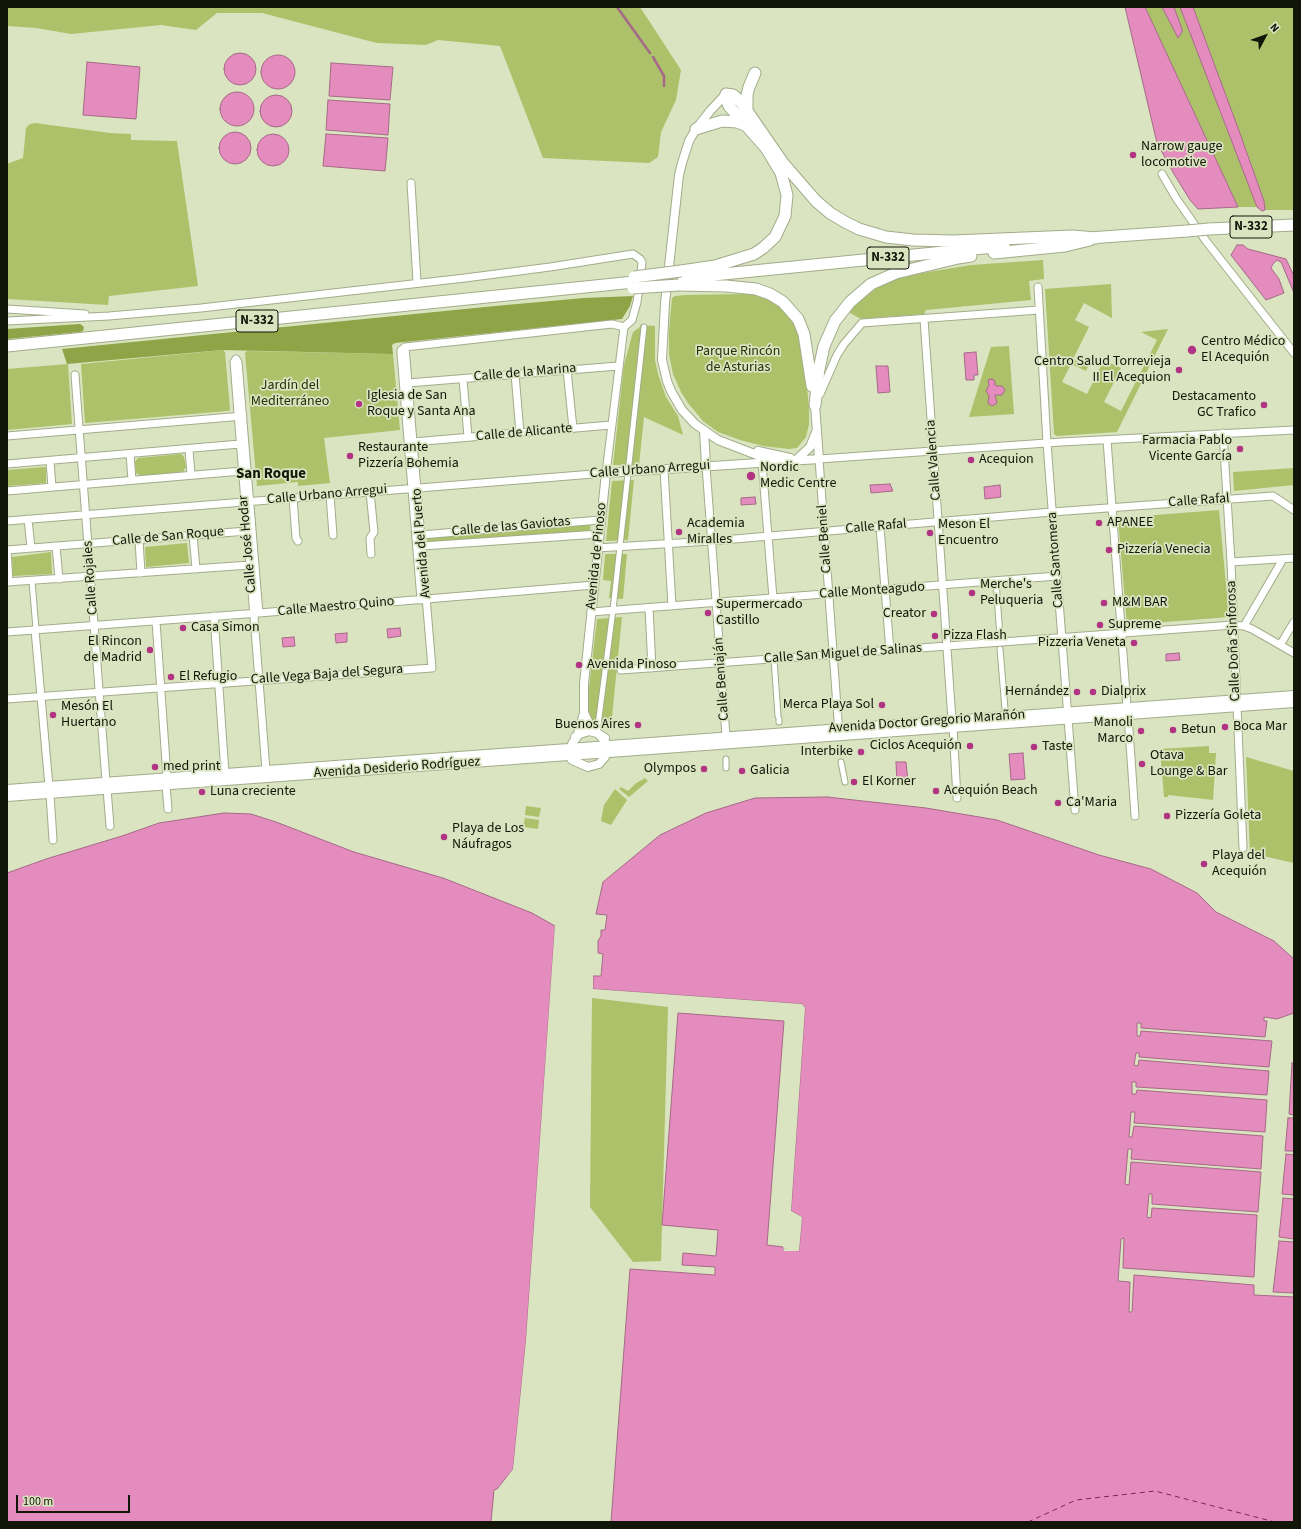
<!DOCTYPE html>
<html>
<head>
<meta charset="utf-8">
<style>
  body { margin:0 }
  #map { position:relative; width:1301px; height:1529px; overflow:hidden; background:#dae4c0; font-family:"Source Sans 3",sans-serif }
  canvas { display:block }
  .frame { position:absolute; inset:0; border:8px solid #121609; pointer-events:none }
  .north { position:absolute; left:1245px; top:16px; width:40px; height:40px; -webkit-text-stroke:3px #dae4c0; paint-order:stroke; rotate:49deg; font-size:11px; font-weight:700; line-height:16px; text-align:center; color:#121609 }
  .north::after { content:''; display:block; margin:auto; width:14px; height:18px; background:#121609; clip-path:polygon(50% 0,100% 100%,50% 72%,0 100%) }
  .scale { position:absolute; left:16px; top:1495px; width:114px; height:18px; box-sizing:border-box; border:2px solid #121609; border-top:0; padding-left:5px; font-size:12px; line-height:14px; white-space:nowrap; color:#121609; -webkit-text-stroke:3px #dae4c0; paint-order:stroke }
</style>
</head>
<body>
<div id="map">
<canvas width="1301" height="1529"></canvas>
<div class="frame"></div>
<div class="north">N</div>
<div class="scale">100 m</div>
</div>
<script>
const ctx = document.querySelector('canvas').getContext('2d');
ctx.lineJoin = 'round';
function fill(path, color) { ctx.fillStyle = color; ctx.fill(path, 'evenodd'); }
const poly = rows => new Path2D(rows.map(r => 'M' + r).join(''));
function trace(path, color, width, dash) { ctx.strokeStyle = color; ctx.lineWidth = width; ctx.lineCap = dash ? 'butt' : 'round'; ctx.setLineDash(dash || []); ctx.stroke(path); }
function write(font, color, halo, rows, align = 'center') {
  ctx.font = font + ' "Source Sans 3",sans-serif'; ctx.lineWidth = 3.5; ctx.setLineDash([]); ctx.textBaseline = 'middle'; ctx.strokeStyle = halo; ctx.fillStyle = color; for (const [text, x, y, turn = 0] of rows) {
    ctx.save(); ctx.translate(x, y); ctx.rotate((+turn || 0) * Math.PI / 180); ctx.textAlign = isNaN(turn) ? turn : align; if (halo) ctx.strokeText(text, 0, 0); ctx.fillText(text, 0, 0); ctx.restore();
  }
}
const green = poly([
  [7,7,640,7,681,70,676,100,661,132,658,157,649,163,543,158,500,46,438,40,426,45,377,43,262,13,217,13,196,30,161,25,71,34,36,28,7,26],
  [1145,7,1162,7,1178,38,1182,29,1174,7,1180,7,1257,207,1238,207],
  [1193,7,1294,7,1294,210,1265,210,1264,201,1238,128],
  [35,123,110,133,131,134,131,140,177,141,198,286,109,296,108,305,7,299,7,164,23,158,26,128,30,124],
  [1043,260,1044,279,1029,281,1031,300,926,310,924,314,861,319,850,313,851,309,859,301,877,288,897,278,910,275,971,265],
  [1111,284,1112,318,1084,303,1075,320,1089,327,1073,359,1088,367,1086,371,1071,364,1062,382,1087,394,1104,360,1121,368,1104,402,1121,411,1157,340,1141,332,1168,329,1117,432,1057,436,1054,434,1045,289],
  [747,294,756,295,768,299,778,305,786,313,798,331,804,355,809,408,809,424,806,437,797,448,789,449,763,446,740,440,718,432,703,421,688,403,681,392,673,374,669,354,669,331,672,298,675,296,685,295],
  [640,325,655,326,655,360,658,374,666,397,678,416,683,435,644,417,639,465,613,465,624,365,633,332,640,327],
  [1009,346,1014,414,969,417,991,347],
  [223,350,225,352,230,410,228,411,85,423,81,364],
  [247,351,393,354,400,430,324,438,330,483,298,486,298,482,257,486,245,353],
  [68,364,72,424,7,430,7,369],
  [181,454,184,457,186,467,183,472,141,476,136,473,135,462,138,458],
  [44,467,46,468,46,483,7,486,7,470],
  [1294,468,1294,485,1234,491,1233,472],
  [634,480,628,540,606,541,612,481],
  [1219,510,1229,617,1127,625,1118,518],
  [591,523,590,531,428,544,427,536],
  [187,543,189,563,146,567,145,547],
  [51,552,52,574,13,576,12,557],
  [606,554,627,554,623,599,609,598,611,581,603,580,605,555],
  [622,617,611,727,609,728,599,726,595,723,591,719,589,710,589,688,597,619],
  [1209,746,1209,753,1216,753,1213,800,1168,795,1168,797,1164,797,1160,749],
  [1246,757,1294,771,1294,863,1250,853],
  [645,778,648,781,629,797,619,789,621,787,628,791,635,784],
  [615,789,627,800,611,825,601,821,604,805],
  [526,806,541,808,539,817,525,815],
  [525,818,539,820,538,829,523,827],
  [592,998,668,1007,661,1261,633,1262,590,1207]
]);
const forest = poly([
  [633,296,630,306,622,319,395,343,392,345,393,354,222,350,67,364,62,349,495,306,584,298],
  [80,324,83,326,84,328,83,331,80,332,7,339,7,329]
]);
const water = poly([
  [1125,7,1145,7,1238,207,1198,209,1190,200,1174,174,1157,143,1125,7],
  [1162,7,1174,7,1182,29,1182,32,1178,38,1162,7],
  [1180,7,1193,7,1238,128,1264,201,1265,210,1262,211,1257,207,1180,7],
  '224 69a16 16 0 1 1 32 0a16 16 0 1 1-32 0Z',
  '261 72a17 17 0 1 1 34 0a17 17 0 1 1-34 0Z',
  [87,62,140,67,136,119,83,115,87,62],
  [331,63,393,67,390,100,329,96,331,63],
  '220 109a17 17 0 1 1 34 0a17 17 0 1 1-34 0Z',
  '260 111a16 16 0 1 1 32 0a16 16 0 1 1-32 0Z',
  [328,100,390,104,388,135,326,130,328,100],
  '219 148a16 16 0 1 1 32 0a16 16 0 1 1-32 0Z',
  '257 150a16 16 0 1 1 32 0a16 16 0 1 1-32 0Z',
  [326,134,388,138,385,171,323,166,326,134],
  [1237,245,1243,245,1248,249,1286,259,1294,276,1294,293,1281,262,1277,260,1273,264,1271,268,1279,279,1284,293,1266,300,1231,255,1237,245],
  [976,352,978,375,974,375,974,380,966,380,964,353,976,352],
  [876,366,888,366,890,392,878,393,876,366],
  [992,379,995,381,995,385,997,386,1002,386,1005,390,1002,395,995,395,997,403,992,406,988,403,989,396,986,391,989,385,988,380,992,379],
  [890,484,893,491,871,493,870,485,890,484],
  [1000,485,1001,497,985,499,984,487,1000,485],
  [755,497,756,504,741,505,741,498,755,497],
  [400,628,401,636,388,638,387,629,400,628],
  [347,633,347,642,336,643,335,634,347,633],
  [294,637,295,646,283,647,282,638,294,637],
  [1179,653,1180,660,1166,661,1166,654,1179,653],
  [1023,753,1025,779,1011,780,1009,754,1023,753],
  [896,762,906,762,908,782,897,783,896,762],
  [827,797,926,808,997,820,1099,855,1151,869,1197,893,1216,912,1274,941,1294,959,1294,1013,1277,1019,1264,1017,1264,1021,1267,1021,1265,1037,1141,1028,1141,1023,1137,1023,1137,1036,1140,1036,1141,1031,1272,1041,1269,1067,1139,1057,1139,1053,1136,1053,1134,1065,1138,1066,1139,1060,1269,1071,1267,1095,1136,1087,1136,1082,1132,1082,1132,1094,1136,1094,1137,1090,1267,1100,1265,1132,1134,1123,1135,1112,1131,1112,1129,1137,1132,1137,1134,1126,1263,1136,1261,1169,1131,1159,1132,1149,1128,1149,1125,1184,1129,1185,1131,1162,1261,1172,1258,1212,1152,1204,1152,1194,1149,1194,1147,1217,1151,1218,1152,1208,1257,1215,1254,1277,1123,1268,1124,1238,1121,1239,1118,1281,1130,1282,1129,1312,1132,1312,1134,1275,1254,1285,1254,1295,1294,1297,1294,1522,611,1522,630,1269,715,1275,715,1267,682,1265,683,1253,716,1256,718,1230,662,1225,678,1013,784,1021,767,1245,783,1247,783,1249,799,1251,802,1217,791,1211,805,1008,802,1004,593,989,593,976,601,976,603,954,598,953,598,941,601,936,601,930,605,930,607,915,596,914,603,882,660,835,706,813,755,798,827,797],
  [224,813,251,814,276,822,354,852,443,878,532,913,555,926,526,1340,513,1469,497,1489,494,1490,491,1522,7,1522,7,873,46,859,122,836,159,823,224,813],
  [1292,1063,1294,1064,1294,1115,1289,1114,1292,1063],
  [1288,1118,1294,1118,1294,1151,1285,1151,1288,1118],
  [1286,1154,1294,1155,1294,1195,1282,1194,1286,1154],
  [1283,1198,1294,1199,1294,1239,1279,1237,1283,1198],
  [1279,1241,1294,1242,1294,1293,1273,1292,1279,1241]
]);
const pier = poly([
  [555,924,557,926,556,943,528,1340,515,1469,497,1491,513,1469,526,1340],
  [591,976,593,976,593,989,802,1004,805,1008,791,1211,802,1217,799,1251,784,1251,783,1247,785,1249,797,1249,800,1218,789,1211,803,1009,801,1006,592,991,591,989]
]);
const stream = poly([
  [617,7,650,53],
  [653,57,664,76,664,86]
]);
const ferry = poly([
  [1028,1522,1076,1500,1155,1491,1275,1522]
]);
const pedestrian = poly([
  [32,581,36,629],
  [996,581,1000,637],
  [1000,649,1005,709],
  [774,659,778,716],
  [779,719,779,722],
  [597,733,613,610,644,327],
  [726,759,726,768],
  [841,762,845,782]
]);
const minor = poly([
  [1162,174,1176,198,1206,241,1294,353],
  [411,183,417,282],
  [1038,287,1047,443,1075,810],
  [7,309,85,314],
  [924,319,952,720],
  [7,321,109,316,201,308,465,278,550,267,633,254,640,259,642,262,641,273,637,302,632,320,624,327],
  [567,370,573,428],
  [515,374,520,433],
  [75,375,106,781],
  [463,379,468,437],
  [408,383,618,366],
  [820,394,837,355,844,344,862,323,1039,310],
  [1223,433,1231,562,1243,848],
  [7,436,243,416],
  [1107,440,1127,707],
  [413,442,611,425],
  [189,449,191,475],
  [130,454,132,480],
  [50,461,52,487],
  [762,462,773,598],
  [7,464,240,444],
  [706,466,726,736],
  [664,469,672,606],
  [7,491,242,471],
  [370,492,374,532,370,538,371,554],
  [330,495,333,535],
  [293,498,296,538,298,541],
  [28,519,31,548],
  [7,521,606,473,624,327],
  [880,527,890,651],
  [193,535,196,569],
  [421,535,600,520],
  [139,540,141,573],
  [56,546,59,579],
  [422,546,599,534],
  [597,548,711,541,1052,512,1273,496,1294,510],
  [7,550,247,531],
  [7,550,9,582],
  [1231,562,1294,558],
  [7,582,250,565],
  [421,600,401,354,401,350,405,347,612,324,624,327],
  [649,608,652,668],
  [591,612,1057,576],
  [259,613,238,362,236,359,234,362,266,770],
  [214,616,225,773],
  [156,621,167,777],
  [1244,626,1283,559],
  [35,630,49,786],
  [7,632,259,613,594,585],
  [1280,645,1294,622],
  [621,670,1233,625,1244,626,1252,629,1294,653],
  [7,699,432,668,405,347],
  [1128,715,1135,816],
  [953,727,957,798],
  [839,734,819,459,1061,442,1294,430],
  [166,785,168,809],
  [107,789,110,826],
  [50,794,53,840]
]);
const tertiary = poly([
  [726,94,710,111,696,129,689,141,682,163,679,175,665,303,662,360,667,381,671,391,682,410,695,424,718,440,770,460],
  [704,430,706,466],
  [758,451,790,458],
  [796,460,810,447,816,432],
  [584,713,590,725,597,733],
  [575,737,580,734,589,731,597,733,605,738],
  [572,760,588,767,599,764,605,757,607,749,605,741,600,736],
  [577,762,572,755,571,747,573,742,577,737,584,713,584,684,606,473,819,459,815,405],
  [7,789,1294,695],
  [7,797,1294,703]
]);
const trunk = poly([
  [747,110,747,95,749,87,755,73],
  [696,129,722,121,737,122,745,125],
  [1209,229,1294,225],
  [1089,238,1187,231],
  [994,253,1065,246,1090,240],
  [681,271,715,266,754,254,763,248,775,237,785,216,787,195,781,173,766,148,729,106,727,101,726,94,733,95,741,102,783,163,816,201,830,213,845,222,859,229,886,237,913,240,953,241,1072,236,1096,238],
  [683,278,1004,246],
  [679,285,726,286,756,289,770,294,783,302,798,319,804,334,812,386],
  [7,346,634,282],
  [815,405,819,369,824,346,835,321,850,302,871,284,896,273,958,258,971,256]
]);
const trunkBridge = poly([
  [1187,231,1209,229],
  [634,277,681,271],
  [633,288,679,285]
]);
const markers = [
  [1133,155,4,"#b13484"],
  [1192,350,5,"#b13484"],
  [1179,370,4,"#b13484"],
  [359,404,4,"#b13484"],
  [1264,405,4,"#b13484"],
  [1240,449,4,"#b13484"],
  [350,456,4,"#b13484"],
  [971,460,4,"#b13484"],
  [751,476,5,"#b13484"],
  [1099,523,4,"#b13484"],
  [679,532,4,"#b13484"],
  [930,533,4,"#b13484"],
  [1109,550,4,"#b13484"],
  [972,593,4,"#b13484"],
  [1104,603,4,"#b13484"],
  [708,613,4,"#b13484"],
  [934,614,4,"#b13484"],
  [1100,625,4,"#b13484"],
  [183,628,4,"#b13484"],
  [935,636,4,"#b13484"],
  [1134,643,4,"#b13484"],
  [150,650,4,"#b13484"],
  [579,665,4,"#b13484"],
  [171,677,4,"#b13484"],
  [1077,692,4,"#b13484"],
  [1093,692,4,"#b13484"],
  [882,705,4,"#b13484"],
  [53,715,4,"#b13484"],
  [638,725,4,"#b13484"],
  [1225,727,4,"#b13484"],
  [1173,730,4,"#b13484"],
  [1141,731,4,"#b13484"],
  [970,746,4,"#b13484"],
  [1034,747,4,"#b13484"],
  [861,752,4,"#b13484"],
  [1142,764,4,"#b13484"],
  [155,767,4,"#b13484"],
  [704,769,4,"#b13484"],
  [742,771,4,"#b13484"],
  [854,782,4,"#b13484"],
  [936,791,4,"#b13484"],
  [202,792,4,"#b13484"],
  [1058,803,4,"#b13484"],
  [1167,816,4,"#b13484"],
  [444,837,4,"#b13484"],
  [1204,864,4,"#b13484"]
];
const shields = [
  [1251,227,42],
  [888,258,42],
  [257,321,42]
];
const shieldNames = [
  ["N-332",1251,227],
  ["N-332",888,258],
  ["N-332",257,321]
];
const poiNames = [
  ["Narrow gauge",1141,147],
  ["locomotive",1141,163],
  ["Centro Médico",1201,342],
  ["El Acequión",1201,358],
  ["Centro Salud Torrevieja",1171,362,"right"],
  ["II El Acequion",1171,378,"right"],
  ["Iglesia de San",367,396],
  ["Roque y Santa Ana",367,412],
  ["Destacamento",1256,397,"right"],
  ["GC Trafico",1256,413,"right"],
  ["Farmacia Pablo",1232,441,"right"],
  ["Vicente García",1232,457,"right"],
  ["Restaurante",358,448],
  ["Pizzería Bohemia",358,464],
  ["Acequion",979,460],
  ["Nordic",760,468],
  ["Medic Centre",760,484],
  ["APANEE",1107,523],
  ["Academia",687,524],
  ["Miralles",687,540],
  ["Meson El",938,525],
  ["Encuentro",938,541],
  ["Pizzería Venecia",1117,550],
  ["Merche's",980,585],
  ["Peluqueria",980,601],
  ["M&M BAR",1112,603],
  ["Supermercado",716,605],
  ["Castillo",716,621],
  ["Creator",926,614,"right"],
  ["Supreme",1108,625],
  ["Casa Simon",191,628],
  ["Pizza Flash",943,636],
  ["El Rincon",142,642,"right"],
  ["de Madrid",142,658,"right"],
  ["Pizzeria Veneta",1126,643,"right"],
  ["Avenida Pinoso",587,665],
  ["El Refugio",179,677],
  ["Hernández",1069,692,"right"],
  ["Dialprix",1101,692],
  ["Merca Playa Sol",874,705,"right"],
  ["Mesón El",61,707],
  ["Huertano",61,723],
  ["Manoli",1133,723,"right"],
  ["Marco",1133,739,"right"],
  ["Buenos Aires",630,725,"right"],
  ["Boca Mar",1233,727],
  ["Betun",1181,730],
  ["Ciclos Acequión",962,746,"right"],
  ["Taste",1042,747],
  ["Interbike",853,752,"right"],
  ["Otava",1150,756],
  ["Lounge & Bar",1150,772],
  ["med print",163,767],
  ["Olympos",696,769,"right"],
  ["Galicia",750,771],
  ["El Korner",862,782],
  ["Acequión Beach",944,791],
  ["Luna creciente",210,792],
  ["Ca'Maria",1066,803],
  ["Pizzería Goleta",1175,816],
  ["Playa de Los",452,829],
  ["Náufragos",452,845],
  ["Playa del",1212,856],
  ["Acequión",1212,872]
];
const parkNames = [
  ["Parque Rincón",738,352],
  ["de Asturias",738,368],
  ["Jardín del",290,386],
  ["Mediterráneo",290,402]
];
const streetNames = [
  ["Calle de la Marina",525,373,-5],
  ["Calle de Alicante",524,433,-5],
  ["Calle Valencia",934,460,-94],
  ["Calle Urbano Arregui",650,470,-4],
  ["Calle Urbano Arregui",327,495,-5],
  ["Calle Rafal",1199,501,-4],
  ["Calle de las Gaviotas",511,527,-5],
  ["Calle Rafal",876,527,-5],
  ["Calle de San Roque",168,537,-5],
  ["Calle Beniel",825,539,-94],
  ["Avenida del Puerto",422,543,-95],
  ["Calle José Hodar",248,544,-95],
  ["Avenida de Pinoso",597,556,-84],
  ["Calle Santomera",1056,560,-94],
  ["Calle Rojales",91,578,-94],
  ["Calle Monteagudo",872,591,-4],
  ["Calle Maestro Quino",336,607,-5],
  ["Calle Doña Sinforosa",1234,641,-92],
  ["Calle San Miguel de Salinas",843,654,-4],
  ["Calle Vega Baja del Segura",327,675,-4],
  ["Calle Beniaján",722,679,-94],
  ["Avenida Doctor Gregorio Marañón",927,722,-4],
  ["Avenida Desiderio Rodríguez",397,768,-4]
];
const neighbourhoodNames = [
  ["San Roque",271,475]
];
fill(green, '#acc169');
fill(forest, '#8fa447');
fill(water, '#e48cbd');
trace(water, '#a56987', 1);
fill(pier, '#dae4c0');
trace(stream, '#a56987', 2.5);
trace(ferry, '#852061', 1, [5, 4]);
trace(pedestrian, '#a2ac8a', 7);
trace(minor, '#a2ac8a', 9);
trace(tertiary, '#a2ac8a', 10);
trace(trunk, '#a2ac8a', 13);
trace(pedestrian, '#fff', 5);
trace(minor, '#fff', 7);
trace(tertiary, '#fff', 8);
trace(trunk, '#fff', 11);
trace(trunkBridge, '#a2ac8a', 13, []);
trace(trunkBridge, '#fff', 11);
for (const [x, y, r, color] of markers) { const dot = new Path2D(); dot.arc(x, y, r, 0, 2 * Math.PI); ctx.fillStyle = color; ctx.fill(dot); trace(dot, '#dae4c0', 1.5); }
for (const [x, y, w] of shields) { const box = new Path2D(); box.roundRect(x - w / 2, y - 11, w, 22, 3); ctx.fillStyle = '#dae4c0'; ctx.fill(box); trace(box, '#121609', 1); }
write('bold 13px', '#121609', null, shieldNames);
write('14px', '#121609', '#dae4c0', poiNames, 'left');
write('14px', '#283008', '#dae4c0', parkNames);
write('14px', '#121609', '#dae4c0', streetNames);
write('bold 15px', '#121609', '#dae4c0', neighbourhoodNames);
</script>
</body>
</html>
